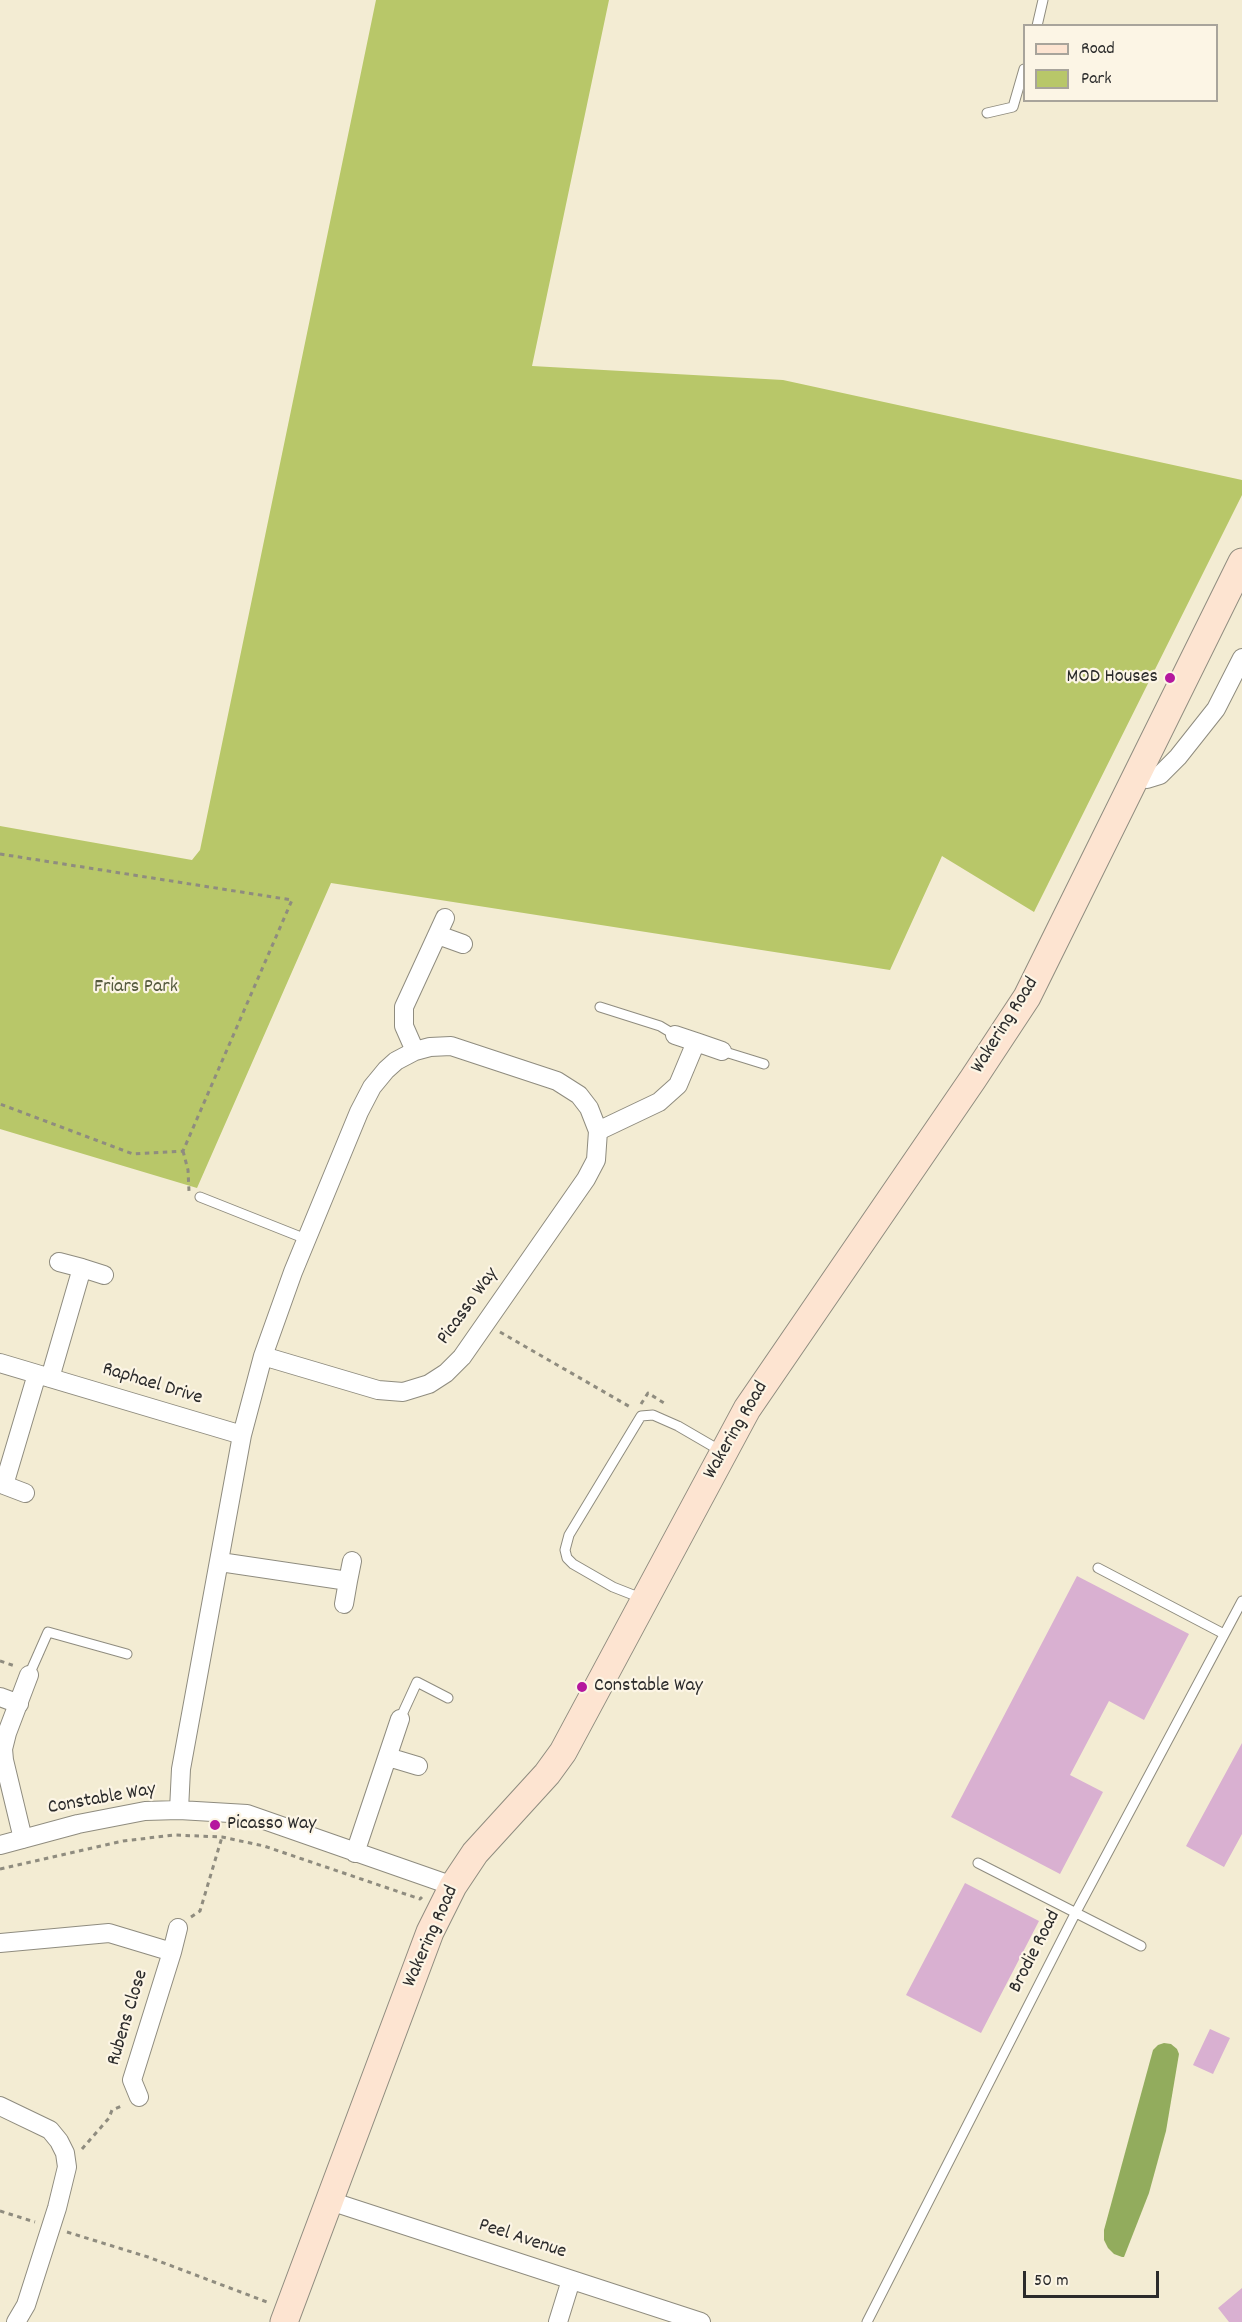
<!DOCTYPE html>
<html>
<head>
<meta charset="utf-8">
<style>
  body { margin:0 }
  #map { position:relative; width:1242px; height:2322px; overflow:hidden; background:#f3ecd3; font-family:Dekko,sans-serif }
  canvas { display:block }
  .legend { position:absolute; left:1023px; top:24px; width:195px; height:78px; box-sizing:border-box; background:#fcf5e5; border:2px solid #a8a49b; margin:0; padding:8px 10px; list-style:none; font-size:18px; color:#2b2b2b }
  .legend li { display:flex; align-items:center; gap:12px; height:30px }
  .legend b { width:30px; border:2px solid #a8a49b }
  .scale { position:absolute; left:1023px; top:2271px; width:136px; height:27px; box-sizing:border-box; border:3px solid #2b2b2b; border-top:0; padding-left:8px; font-size:18px; line-height:21px; white-space:nowrap; color:#2b2b2b; -webkit-text-stroke:4px #fcf5e5; paint-order:stroke }
</style>
</head>
<body>
<div id="map">
<canvas width="1242" height="2322"></canvas>
<ul class="legend">
<li><b style="height:8px;background:#fde4d1"></b>Road</li>
<li><b style="height:16px;background:#b8c769"></b>Park</li>
</ul>
<div class="scale">50 m</div>
</div>
<script>
const ctx = document.querySelector('canvas').getContext('2d');
ctx.lineJoin = 'round';
function fill(path, color) { ctx.fillStyle = color; ctx.fill(path, 'evenodd'); }
const poly = rows => new Path2D(rows.map(r => 'M' + r).join(''));
function trace(path, color, width, dash) { ctx.strokeStyle = color; ctx.lineWidth = width; ctx.lineCap = dash ? 'butt' : 'round'; ctx.setLineDash(dash || []); ctx.stroke(path); }
function write(font, color, halo, rows, align = 'center') {
  ctx.font = font + ' Dekko,sans-serif'; ctx.lineWidth = 4.5; ctx.setLineDash([]); ctx.textBaseline = 'middle'; ctx.strokeStyle = halo; ctx.fillStyle = color; for (const [text, x, y, turn = 0] of rows) {
    ctx.save(); ctx.translate(x, y); ctx.rotate((+turn || 0) * Math.PI / 180); ctx.textAlign = isNaN(turn) ? turn : align; if (halo) ctx.strokeText(text, 0, 0); ctx.fillText(text, 0, 0); ctx.restore();
  }
}
const green = poly([
  [376,0,609,0,532,366,783,380,1242,480,1242,495,1034,912,942,856,890,970,331,883,197,1188,0,1129,0,826,192,860,200,850]
]);
const forest = poly([
  [1164,2043,1171,2044,1177,2049,1179,2054,1166,2131,1149,2193,1124,2257,1122,2257,1114,2254,1108,2248,1104,2240,1104,2230,1153,2050,1158,2045]
]);
const building = poly([
  [1077,1576,1189,1634,1144,1720,1109,1701,1070,1775,1103,1792,1060,1874,951,1817],
  [1242,1743,1242,1834,1224,1867,1186,1846],
  [965,1883,1039,1921,981,2033,906,1995],
  [1210,2029,1230,2038,1213,2074,1193,2065],
  [1242,2288,1242,2322,1229,2322,1218,2308]
]);
const path = poly([
  [0,854,292,900,183,1151,133,1154,0,1104],
  [183,1151,188,1170,189,1191],
  [500,1332,632,1408],
  [641,1404,648,1393,664,1403],
  [0,1661,15,1666],
  [0,1869,123,1841,174,1835,222,1837,264,1846,420,1899,422,1897],
  [191,1917,200,1911,222,1837],
  [82,2149,109,2118,112,2110,124,2105],
  [0,2211,35,2222],
  [67,2232,148,2257,267,2302]
]);
const lane = poly([
  [1037,26,1043,0],
  [987,113,1013,107,1024,69],
  [600,1007,660,1026,675,1035],
  [722,1051,764,1064],
  [200,1197,306,1239],
  [1098,1568,1224,1634],
  [641,1598,613,1587,573,1564,567,1558,565,1550,569,1535,641,1416,653,1415,678,1426,721,1451],
  [29,1675,48,1632,127,1654],
  [400,1719,417,1682,448,1698],
  [978,1863,1141,1946],
  [867,2322,1076,1912,1242,1601]
]);
const street = poly([
  [1136,777,1147,779,1160,775,1178,757,1216,709,1242,658],
  [438,935,463,944],
  [675,1035,696,1042],
  [415,1051,430,1047,451,1046,557,1081,579,1095,589,1108,598,1131,659,1102,678,1085,696,1042,722,1051],
  [59,1262,82,1268],
  [263,1356,378,1390,403,1392,429,1384,446,1373,462,1357,586,1179,596,1160,598,1131],
  [0,1363,242,1435],
  [50,1378,82,1268,104,1275],
  [25,1493,4,1485,37,1374],
  [220,1562,348,1581,352,1561],
  [344,1604,348,1581],
  [0,1697,19,1704],
  [0,1749,3,1749,4,1760,23,1839],
  [3,1749,7,1733,29,1675],
  [388,1757,418,1766],
  [179,1810,181,1769,242,1435,263,1356,293,1272,359,1112,372,1087,386,1070,396,1061,415,1051,404,1026,404,1007,445,918],
  [0,1845,78,1824,145,1811,179,1810,247,1814,453,1886],
  [355,1853,400,1719],
  [0,1943,109,1933,172,1952,132,2080,139,2097],
  [172,1952,178,1928],
  [0,2106,50,2130,59,2141,65,2153,67,2167,57,2208,26,2305,16,2322],
  [330,2201,701,2322],
  [558,2322,571,2280]
]);
const secondary = poly([
  [284,2322,430,1932,453,1886,475,1853,547,1774,563,1752,747,1409,973,1079,1027,997,1242,562]
]);
const markers = [
  [1170,678,6,"#b5179e"],
  [582,1687,6,"#b5179e"],
  [215,1825,6,"#b5179e"]
];
const poiNames = [
  ["MOD Houses",1158,678,"right"],
  ["Constable Way",594,1687],
  ["Picasso Way",227,1825]
];
const parkNames = [
  ["Friars Park",136,988]
];
const streetNames = [
  ["Wakering Road",1006,1026,-58],
  ["Picasso Way",469,1307,-54],
  ["Raphael Drive",152,1385,17],
  ["Wakering Road",737,1431,-60],
  ["Constable Way",102,1800,-10],
  ["Wakering Road",432,1937,-66],
  ["Brodie Road",1036,1952,-63],
  ["Rubens Close",129,2018,-73],
  ["Peel Avenue",522,2240,18]
];
fill(green, '#b8c769');
fill(forest, '#92ac5d');
fill(building, '#d9b0d1');
trace(lane, '#8f8c7f', 11);
trace(street, '#8f8c7f', 20);
trace(secondary, '#8f8c7f', 29);
trace(path, '#8f8c7f', 3, [4.5, 4.5]);
trace(lane, '#fff', 9);
trace(street, '#fff', 18);
trace(secondary, '#fde4d1', 27);
for (const [x, y, r, color] of markers) { const dot = new Path2D(); dot.arc(x, y, r, 0, 2 * Math.PI); ctx.fillStyle = color; ctx.fill(dot); trace(dot, '#fcf5e5', 2); }
write('20px', '#2b2b2b', '#fcf5e5', poiNames, 'left');
write('20px', '#555a3e', '#fcf5e5', parkNames);
write('20px', '#2b2b2b', '#fcf5e5', streetNames);
</script>
</body>
</html>
